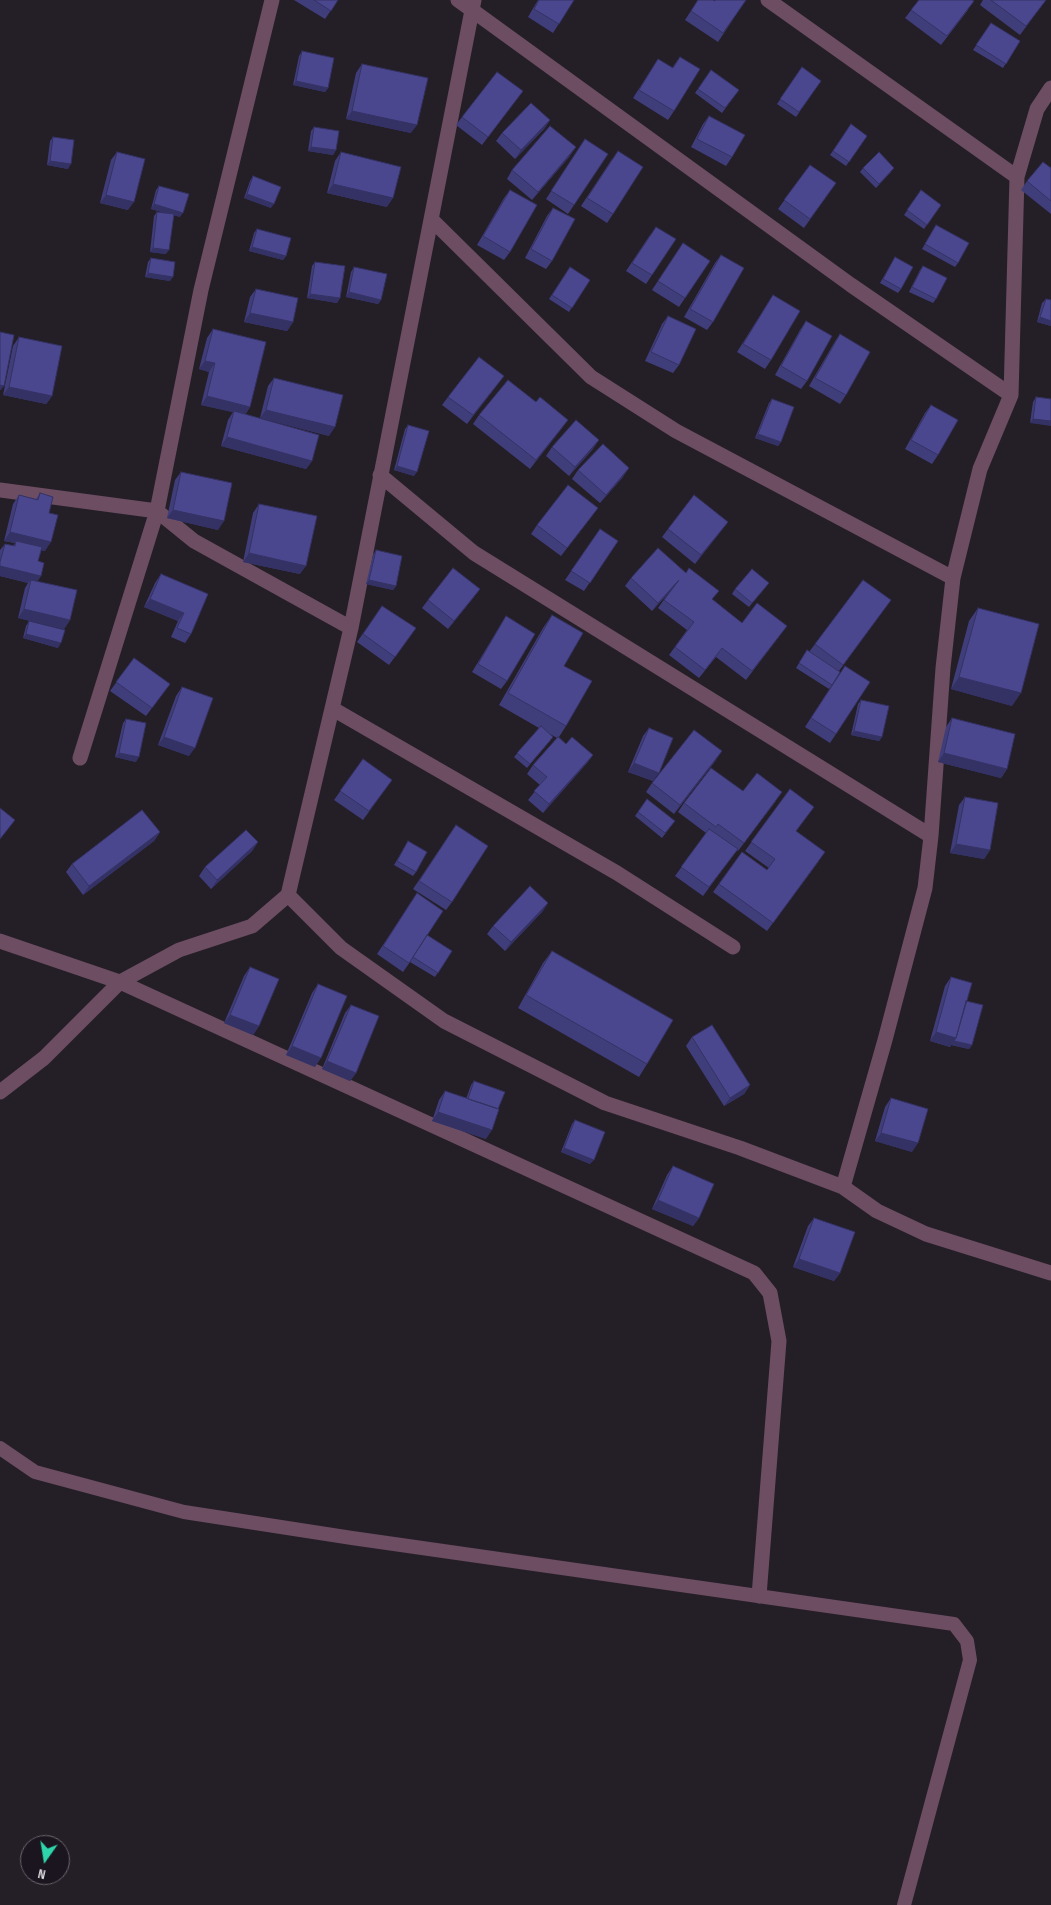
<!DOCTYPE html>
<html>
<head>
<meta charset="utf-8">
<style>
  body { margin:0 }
  #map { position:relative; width:1051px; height:1905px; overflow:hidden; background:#241e27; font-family:"Sofia Sans Condensed",sans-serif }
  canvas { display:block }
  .north { position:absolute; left:20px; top:1835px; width:50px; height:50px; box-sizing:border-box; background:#1a151e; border:1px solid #69656c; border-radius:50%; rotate:193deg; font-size:14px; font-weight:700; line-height:20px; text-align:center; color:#dfdce2 }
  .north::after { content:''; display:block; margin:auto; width:18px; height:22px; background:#2ed4ab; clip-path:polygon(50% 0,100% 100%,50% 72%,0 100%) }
</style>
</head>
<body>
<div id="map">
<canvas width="1051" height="1905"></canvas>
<div class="north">N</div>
</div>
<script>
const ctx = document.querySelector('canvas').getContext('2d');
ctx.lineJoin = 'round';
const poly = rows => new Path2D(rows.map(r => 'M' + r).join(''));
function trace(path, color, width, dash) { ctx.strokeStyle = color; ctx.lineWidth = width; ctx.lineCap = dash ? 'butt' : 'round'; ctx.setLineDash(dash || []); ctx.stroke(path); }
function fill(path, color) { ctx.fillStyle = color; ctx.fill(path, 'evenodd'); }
const lane = poly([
  [0,1448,35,1472,184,1512,352,1538,954,1624,967,1641,970,1660,904,1905]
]);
const street = poly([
  [458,0,851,285,1011,395],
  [768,0,1017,177],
  [431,219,591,377,676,431,953,578],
  [380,475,474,553,931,836],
  [0,490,157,511,194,541,351,628],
  [333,709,617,873,733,947],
  [80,758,157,511,201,290,272,0],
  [288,895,341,948,444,1021,605,1103,740,1148,843,1187,877,1211,926,1234,1051,1273],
  [0,941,120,982,754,1273,770,1293,779,1341,759,1596],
  [0,1092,44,1058,120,982,179,950,252,926,288,895,351,628,474,0],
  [843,1187,885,1040,925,888,931,836,943,668,953,578,980,469,1011,395,1017,177,1037,109,1051,88]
]);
const wall = poly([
  [294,0,338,0,325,19],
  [538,0,574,0,553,33,528,17],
  [698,0,714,1,746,0,718,42,685,20],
  [919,0,968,10,941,45,905,18],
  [983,0,1046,0,1020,35,980,5],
  [991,23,1020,41,1003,68,973,50],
  [302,51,328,88,325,92,293,85,299,56],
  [680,57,674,111,668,120,633,98,658,59,672,68],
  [362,64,411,133,346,119,356,73],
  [802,67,821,81,796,117,777,104],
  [711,70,739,90,722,113,695,93],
  [523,91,482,145,456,125,462,117],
  [709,116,732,157,726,166,691,147,703,124],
  [550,120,544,129,515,159,496,141,502,133],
  [851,124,867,136,846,166,830,155],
  [314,127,336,150,333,155,308,151,311,131],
  [53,137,68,169,47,165,50,141],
  [585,139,574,205,568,214,546,199],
  [117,152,128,210,100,203,111,160],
  [341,152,387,207,327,193,335,161],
  [570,156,532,200,507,179,512,170],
  [612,159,613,214,607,223,581,206],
  [810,165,836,183,804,228,778,209],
  [863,168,891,172,876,188,860,172],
  [1051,168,1051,214,1021,190,1027,181],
  [253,176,271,208,244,198,250,181],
  [159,186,180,217,174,215,166,254,150,252,154,216,157,212,169,214,151,209,156,190],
  [510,190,510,252,504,260,477,245,504,198],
  [921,190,941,205,924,229,904,215],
  [553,208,552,261,546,269,525,258,547,216],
  [936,225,958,263,955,267,922,249],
  [257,229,286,256,283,260,249,251,254,233],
  [650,235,652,275,646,284,626,271],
  [683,243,710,261,679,307,652,290],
  [721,255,713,322,707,330,684,317,715,263],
  [895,257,901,289,898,293,880,283],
  [151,258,170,281,145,277,148,262],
  [315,262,340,298,337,303,307,298,312,266],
  [923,266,936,299,933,303,909,292,920,270],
  [354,267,381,300,378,304,346,297,351,272],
  [570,267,590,280,569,312,549,299],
  [256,289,293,322,287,331,244,322,250,297],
  [773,295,771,360,765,369,737,352],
  [1046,299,1051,300,1051,326,1037,322,1042,303],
  [668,316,679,365,673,373,645,361,662,324],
  [806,321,807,381,801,389,775,375,800,330],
  [213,329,250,407,245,415,312,461,306,469,221,446,228,420,233,412,201,405,209,372,199,369,207,338],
  [840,334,846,395,840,404,809,386,834,343],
  [19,337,52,396,46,404,3,395,13,346],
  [274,378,329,436,260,418,268,386],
  [498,384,467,424,442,405,448,397],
  [1036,397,1051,399,1030,423,1033,402],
  [772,399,781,442,778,446,755,438,769,403],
  [931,405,938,455,932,464,905,449,925,413],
  [479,415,562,428,530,469,473,424],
  [408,425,414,476,394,470,405,429],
  [552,447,593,449,569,476,546,456],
  [578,470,623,477,600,503,572,479],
  [181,472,218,530,167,518,175,480],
  [40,493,49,513,45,551,41,550,38,561,41,576,37,581,70,620,64,629,18,618,25,588,28,583,0,576,0,550,5,544,13,546,15,543,4,541,13,504,19,495,36,499],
  [259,504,300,574,243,562,253,513],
  [592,516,561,556,531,534,537,525],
  [728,522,695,564,662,537,668,529],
  [600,529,618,541,584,591,565,580],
  [376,550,396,586,393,590,366,584,373,555],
  [161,574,208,594,191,634,185,643,171,637,178,621,144,607,155,583],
  [631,578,712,600,742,623,781,634,746,680,716,657,699,678,669,655,687,630,658,608,671,590,652,611,625,586],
  [766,587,749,607,732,594,735,589],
  [474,597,448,629,422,608,428,600],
  [891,600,839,671,836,734,830,743,805,727,832,685,829,689,796,668,807,650,809,652,815,644],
  [382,606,416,628,389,665,357,642],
  [978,608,1012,706,951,689,969,621],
  [552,615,564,666,566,726,559,737,566,744,593,755,587,763,543,813,528,800,540,785,527,774,533,765,557,738,550,734,550,741,527,768,514,757,539,728,499,705,543,628],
  [506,616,507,681,501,689,472,672],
  [29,621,58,648,23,638,26,626],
  [134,658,170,684,146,716,110,691],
  [182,687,189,756,158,745,176,696],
  [861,700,882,737,879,741,851,735,858,704],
  [952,718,1007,769,1001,778,938,762,946,727],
  [126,719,136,762,115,757,123,723],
  [649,728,653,781,628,772,643,736],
  [363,759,392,780,363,820,334,800],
  [716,760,674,814,646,792,652,783],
  [790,789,796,831,819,861,767,931,713,892,742,852,767,870,769,868,745,851],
  [743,791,776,801,738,851,737,850,703,896,675,876,706,833,678,812,684,803],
  [965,797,990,850,984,859,950,853,959,805],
  [647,799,672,825,662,838,635,816],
  [456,825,452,902,446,910,413,889],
  [160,832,154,841,83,895,66,872,72,864],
  [408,841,416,872,413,876,394,865],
  [258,842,252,851,211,889,199,876,205,867],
  [411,902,427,935,452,951,435,977,410,962,403,972,377,954],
  [548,903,542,912,505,951,487,934,493,926],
  [552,951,647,1064,639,1077,518,1008,543,963],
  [250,967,259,1026,253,1035,224,1023,244,976],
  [951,977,966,1001,972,1045,969,1049,951,1045,950,1047,930,1041,945,986],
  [318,984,315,1067,286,1055,312,993],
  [351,1005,356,1073,350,1081,322,1069,345,1013],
  [692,1037,750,1085,744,1094,724,1106,686,1046],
  [474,1081,486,1139,432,1121,439,1100,445,1091,466,1099,471,1085],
  [891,1098,912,1152,875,1141,885,1107],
  [575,1120,590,1164,561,1152,572,1124],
  [673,1166,699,1218,693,1226,652,1209,667,1175],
  [814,1218,840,1273,834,1281,793,1267,808,1226]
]);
const shadedWall = poly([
  [296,81,328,88,325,92,293,85],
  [352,111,417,125,411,133,346,119],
  [550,120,544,129,515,159,521,150],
  [311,147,336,150,333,155,308,151],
  [576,147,570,156,532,200,538,192],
  [50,161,71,164,68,169,47,165],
  [894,168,891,172,876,188,879,184],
  [333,184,393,198,387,207,327,193],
  [247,194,274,204,271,208,244,198],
  [106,195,134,202,128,210,100,203],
  [154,204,183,213,180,217,151,209],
  [252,247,286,256,283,260,249,251],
  [153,248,169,250,166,254,150,252],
  [148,273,173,277,170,281,145,277],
  [349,292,381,300,378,304,346,297],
  [310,294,340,298,337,303,307,298],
  [250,313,293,322,287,331,244,322],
  [1040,317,1051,321,1051,326,1037,322],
  [205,361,215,363,209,372,199,369],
  [504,376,498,384,467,424,473,415],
  [0,385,4,386,1,390,0,390],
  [9,387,52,396,46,404,3,395],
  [207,396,250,407,245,415,201,405],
  [266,410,335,427,329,436,260,418],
  [1033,419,1051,421,1051,426,1030,423],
  [568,420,562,428,530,469,536,460],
  [758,434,781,442,778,446,755,438],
  [227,437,312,461,306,469,221,446],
  [599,440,593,449,569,476,575,467],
  [397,466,417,472,414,476,394,470],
  [629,468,623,477,600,503,606,495],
  [173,510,224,521,218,530,167,518],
  [728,522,722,530,695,564,701,555],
  [10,532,51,542,45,551,16,544,16,541,15,543,4,541],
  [249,553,306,566,300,574,243,562],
  [0,566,41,576,35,585,31,580,28,583,0,576],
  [369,580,396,586,393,590,366,584],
  [679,580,673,589,652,611,658,603],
  [480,589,474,597,448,629,454,621],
  [150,599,184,613,178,621,144,607],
  [24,609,70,620,64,629,18,618],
  [26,634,61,643,58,648,23,638],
  [959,677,1021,693,1012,706,951,689],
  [854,731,882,737,879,741,851,735],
  [164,737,195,748,189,756,158,745],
  [722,751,716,760,674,814,680,805],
  [119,753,139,757,136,762,115,757],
  [944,753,1007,769,1001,778,938,762],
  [593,755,587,763,543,813,549,804],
  [634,763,659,773,653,781,628,772],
  [160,832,154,841,83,895,89,886],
  [258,842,252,851,211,889,217,880],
  [956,844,990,850,984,859,950,853],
  [548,903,542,912,505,951,511,942],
  [230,1015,259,1026,253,1035,224,1023],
  [936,1032,956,1038,972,1045,969,1049,951,1045,950,1047,930,1041],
  [292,1046,321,1058,315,1067,286,1055],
  [327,1061,356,1073,350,1081,322,1069],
  [750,1085,744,1094,724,1106,730,1098],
  [438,1112,492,1130,486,1139,432,1121],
  [881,1133,918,1143,912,1152,875,1141],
  [564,1148,594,1160,590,1164,561,1152],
  [658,1200,699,1218,693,1226,652,1209],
  [799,1259,840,1273,834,1281,793,1267]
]);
const building = poly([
  [314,0,338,0,331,11,314,0],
  [539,0,574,0,559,24,534,9,539,0],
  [698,0,713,0,715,1,715,0,746,0,723,33,691,11,698,0],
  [919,0,972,0,974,1,947,36,911,10,919,0],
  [991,0,1046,0,1026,26,991,0],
  [991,23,1020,41,1006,64,976,45,991,23],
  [302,51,334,58,328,88,296,81,302,51],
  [680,57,700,69,674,111,639,90,658,59,673,68,680,57],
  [362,64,428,78,417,125,352,111,362,64],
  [802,67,821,81,799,112,780,99,802,67],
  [711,70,739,90,725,108,698,89,711,70],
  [497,72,523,91,488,137,462,117,497,72],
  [531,103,550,120,521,150,502,133,531,103],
  [709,116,745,135,732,157,697,139,709,116],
  [851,124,867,136,849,162,833,151,851,124],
  [550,126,576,147,538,192,512,170,550,126],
  [314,127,339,131,336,150,311,147,314,127],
  [53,137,74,140,71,164,50,161,53,137],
  [585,139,608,154,574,205,551,191,585,139],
  [618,151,643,167,613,214,587,198,618,151],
  [117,152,145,159,134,202,106,195,117,152],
  [341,152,401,167,393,198,333,184,341,152],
  [879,152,894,168,879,184,863,168,879,152],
  [1043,162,1051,168,1051,201,1027,181,1043,162],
  [810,165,836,183,810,219,784,200,810,165],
  [253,176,281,187,274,204,247,194,253,176],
  [159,186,189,194,183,213,154,204,159,186],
  [510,190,537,205,510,252,483,236,510,190],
  [921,190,941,205,927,225,907,210,921,190],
  [553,208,575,219,552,261,531,249,553,208],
  [157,212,174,214,169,250,153,248,157,212],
  [936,225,969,243,958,263,925,244,936,225],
  [656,227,676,239,652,275,632,263,656,227],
  [257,229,291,238,286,256,252,247,257,229],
  [683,243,710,261,685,298,658,281,683,243],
  [721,255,744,268,713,322,690,309,721,255],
  [895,257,913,267,901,289,883,279,895,257],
  [151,258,175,262,173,277,148,273,151,258],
  [315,262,345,266,340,298,310,294,315,262],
  [923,266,947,278,936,299,912,287,923,266],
  [354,267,387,274,381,300,349,292,354,267],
  [570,267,590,280,572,308,552,295,570,267],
  [256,289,298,298,293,322,250,313,256,289],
  [773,295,800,311,771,360,743,344,773,295],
  [1046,299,1051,300,1051,321,1040,317,1046,299],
  [668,316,696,329,679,365,651,352,668,316],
  [806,321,832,336,807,381,781,366,806,321],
  [213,329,266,342,250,407,207,396,215,363,205,361,213,329],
  [0,332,14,335,4,386,0,385,0,332],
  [840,334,870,352,846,395,815,378,840,334],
  [19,337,62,346,52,396,9,387,19,337],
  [479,357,504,376,473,415,448,397,479,357],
  [274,378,343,395,335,427,266,410,274,378],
  [508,380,536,402,540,397,568,420,536,460,479,415,508,380],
  [1036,397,1051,399,1051,421,1033,419,1036,397],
  [772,399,794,407,781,442,758,434,772,399],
  [931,405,958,420,938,455,911,440,931,405],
  [234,411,319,435,312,461,227,437,234,411],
  [576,420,599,440,575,467,552,447,576,420],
  [408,425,429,431,417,472,397,466,408,425],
  [603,444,629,468,606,495,578,470,603,444],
  [181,472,232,483,224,521,173,510,181,472],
  [568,485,598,508,567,548,537,525,568,485],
  [40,493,53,497,49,513,58,515,51,542,10,532,19,495,38,500,40,493],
  [694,495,728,522,701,555,668,529,694,495],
  [259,504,317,516,306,566,249,553,259,504],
  [600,529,618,541,590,583,571,571,600,529],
  [16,541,42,547,38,561,44,563,41,576,0,566,0,562,5,544,15,546,16,541],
  [658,548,686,573,689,568,719,591,712,599,742,623,757,603,787,626,752,671,722,648,705,670,675,647,694,622,664,600,679,580,658,603,631,578,658,548],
  [376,550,402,556,396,586,369,580,376,550],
  [453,568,480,589,454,621,428,600,453,568],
  [752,569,769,583,752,603,735,589,752,569],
  [161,574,208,594,191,634,177,628,184,613,150,599,161,574],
  [31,580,77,590,70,620,24,609,31,580],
  [863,580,891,600,843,665,815,644,863,580],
  [382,606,416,628,395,657,363,634,382,606],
  [978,608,1039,624,1021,693,959,677,978,608],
  [552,615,583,633,564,666,592,681,566,726,508,693,552,615],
  [506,616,535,634,507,681,478,664,506,616],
  [29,621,65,630,61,643,26,634,29,621],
  [807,650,840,672,832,685,799,663,807,650],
  [134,658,170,684,152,708,116,682,134,658],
  [845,666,870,682,836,734,811,718,845,666],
  [182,687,213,698,195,748,164,737,182,687],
  [861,700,889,706,882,737,854,731,861,700],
  [952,718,1015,734,1007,769,944,753,952,718],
  [126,719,146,723,139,757,119,753,126,719],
  [541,726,553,737,530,764,517,753,541,726],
  [649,728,673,738,659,773,634,763,649,728],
  [694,730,722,751,680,805,652,783,694,730],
  [558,737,566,744,572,737,593,755,549,804,534,791,547,777,533,765,558,737],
  [363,759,392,780,369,811,340,791,363,759],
  [711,768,743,791,757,773,782,792,744,843,718,824,716,827,684,803,711,768],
  [790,789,814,807,796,831,825,852,773,923,719,884,742,852,767,870,775,859,751,842,790,789],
  [965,797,998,803,990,850,956,844,965,797],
  [647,799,675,821,665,833,638,812,647,799],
  [0,808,15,820,0,839,0,808],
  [142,810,160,832,89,886,72,864,142,810],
  [456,825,488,846,452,902,419,881,456,825],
  [709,829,738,849,709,887,681,867,709,829],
  [246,830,258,842,217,880,205,867,246,830],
  [408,841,427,852,416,872,397,861,408,841],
  [530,886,548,903,511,942,493,926,530,886],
  [417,893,443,911,409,963,383,946,417,893],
  [427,935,452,951,438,973,413,957,427,935],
  [552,951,673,1020,647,1064,526,995,552,951],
  [250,967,279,979,259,1026,230,1015,250,967],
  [951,977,972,983,956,1038,936,1032,951,977],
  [318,984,347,996,321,1058,292,1046,318,984],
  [966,1001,983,1005,972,1045,954,1041,956,1038,966,1001],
  [351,1005,379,1016,356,1073,327,1061,351,1005],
  [712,1025,750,1085,730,1098,692,1037,712,1025],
  [474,1081,505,1092,498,1109,468,1099,474,1081],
  [445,1091,499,1109,492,1130,438,1112,445,1091],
  [891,1098,928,1109,918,1143,881,1133,891,1098],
  [575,1120,605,1132,594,1160,564,1148,575,1120],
  [673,1166,714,1184,699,1218,658,1200,673,1166],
  [814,1218,855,1232,840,1273,799,1259,814,1218]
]);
trace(lane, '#6c4d62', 14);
trace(street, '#6c4d62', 15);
fill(wall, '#403d7b');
fill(shadedWall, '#343264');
fill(building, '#4b478f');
trace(building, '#343264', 1);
</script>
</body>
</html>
